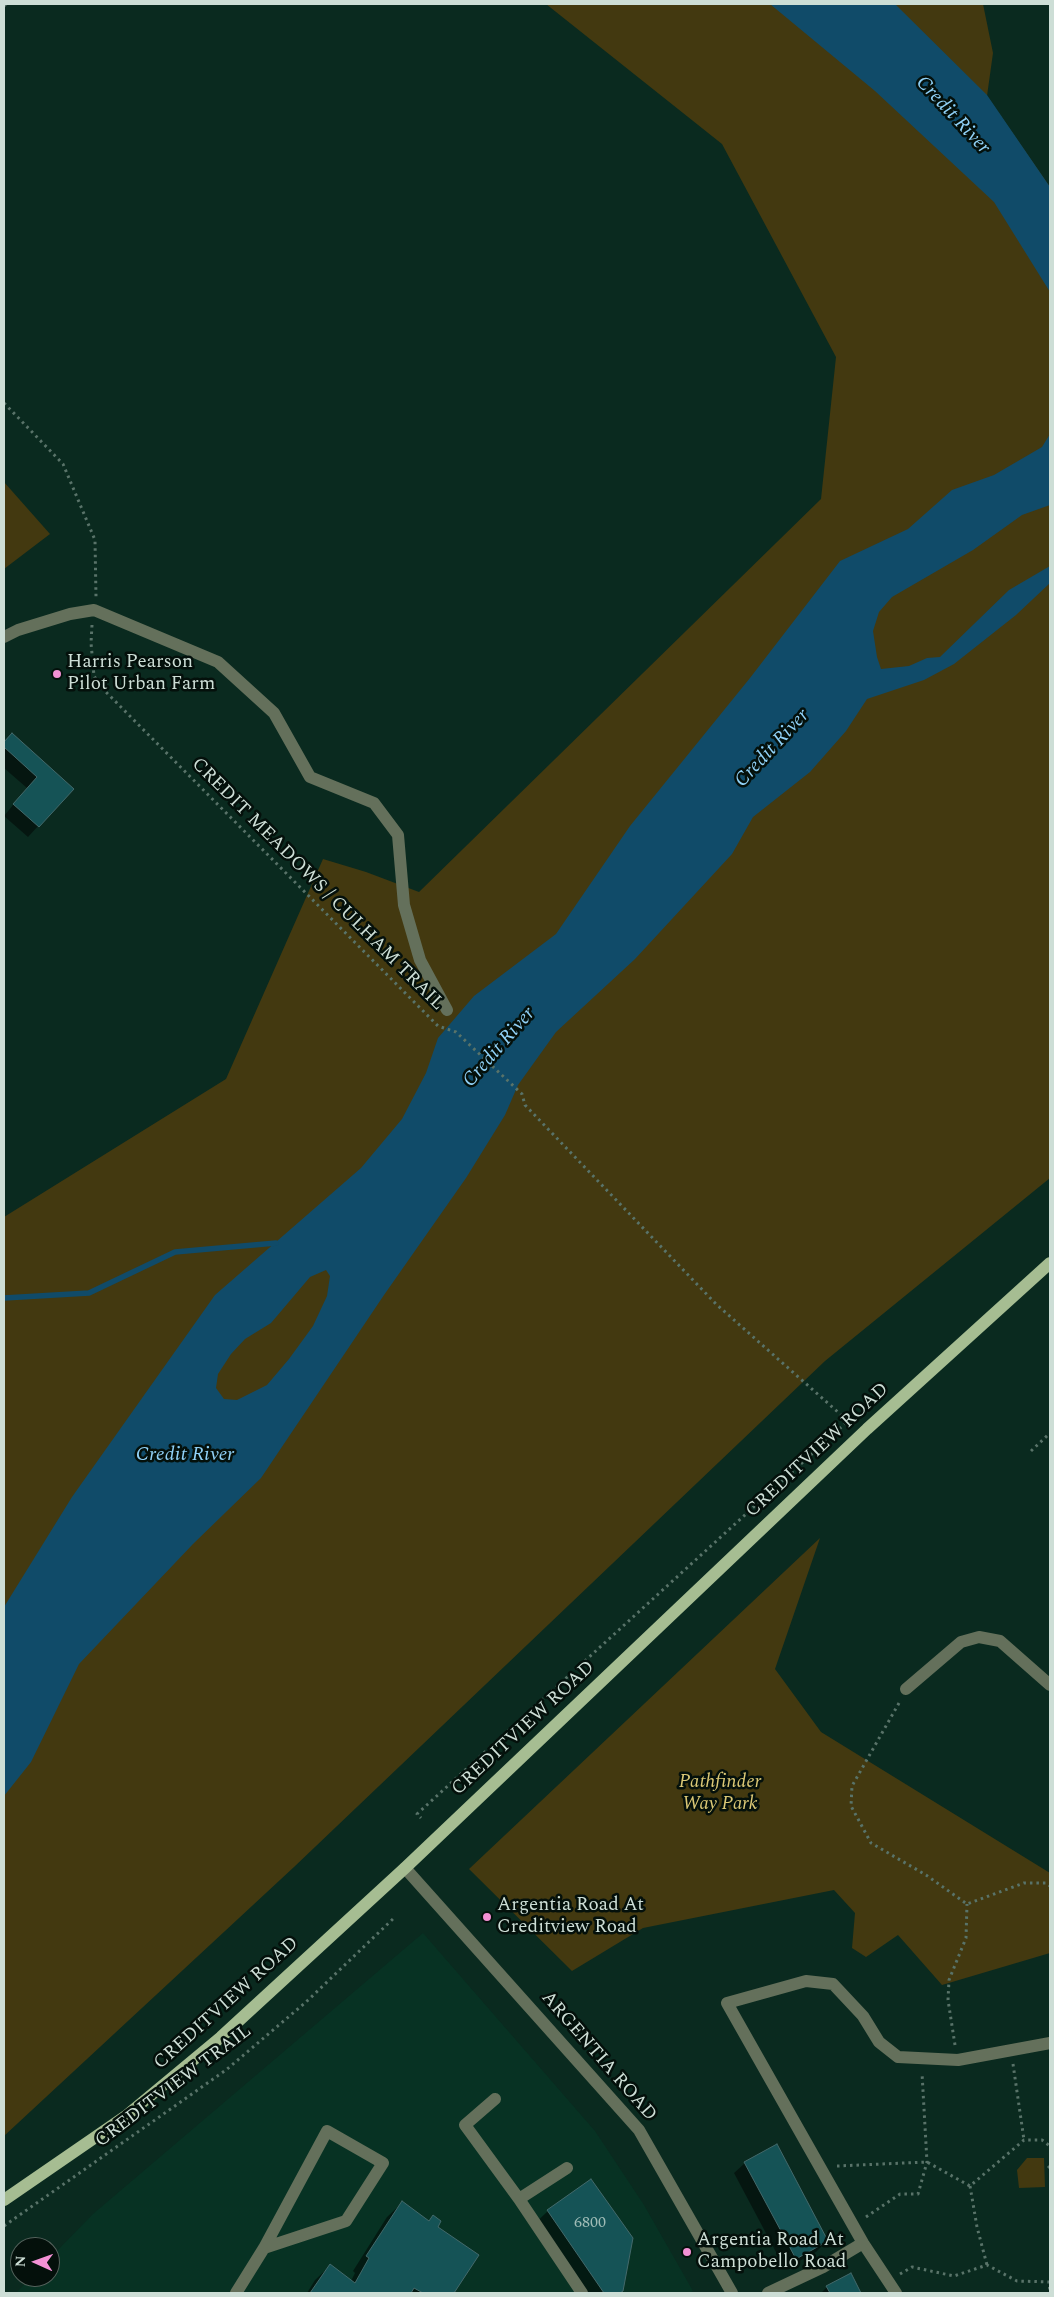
<!DOCTYPE html>
<html>
<head>
<meta charset="utf-8">
<style>
  body { margin:0 }
  #map { position:relative; width:1054px; height:2297px; overflow:hidden; background:#0a2a1f; font-family:Spectral,serif }
  canvas { display:block }
  .frame { position:absolute; inset:0; border:5px solid #cdded6; pointer-events:none }
  .north { position:absolute; left:10px; top:2237px; width:50px; height:50px; box-sizing:border-box; background:#04100b; border:1px solid #54625c; border-radius:50%; rotate:272deg; font-size:14px; font-weight:700; line-height:20px; text-align:center; color:#cdded6 }
  .north::after { content:''; display:block; margin:auto; width:18px; height:22px; background:#f391d5; clip-path:polygon(50% 0,100% 100%,50% 72%,0 100%) }
</style>
</head>
<body>
<div id="map">
<canvas width="1054" height="2297"></canvas>
<div class="frame"></div>
<div class="north">N</div>
</div>
<script>
const ctx = document.querySelector('canvas').getContext('2d');
ctx.lineJoin = 'round';
function fill(path, color) { ctx.fillStyle = color; ctx.fill(path, 'evenodd'); }
const poly = rows => new Path2D(rows.map(r => 'M' + r).join(''));
function trace(path, color, width, dash) { ctx.strokeStyle = color; ctx.lineWidth = width; ctx.lineCap = dash ? 'butt' : 'round'; ctx.setLineDash(dash || []); ctx.stroke(path); }
function write(font, color, halo, rows, align = 'center') {
  ctx.font = font + ' Spectral,serif'; ctx.lineWidth = 5; ctx.setLineDash([]); ctx.textBaseline = 'middle'; ctx.strokeStyle = halo; ctx.fillStyle = color; for (const [text, x, y, turn = 0] of rows) {
    ctx.save(); ctx.translate(x, y); ctx.rotate((+turn || 0) * Math.PI / 180); ctx.textAlign = isNaN(turn) ? turn : align; if (halo) ctx.strokeText(text, 0, 0); ctx.fillText(text, 0, 0); ctx.restore();
  }
}
const built = poly([
  [423,1933,595,2131,644,2205,693,2291,690,2293,16,2293,32,2277,50,2277,50,2258,93,2214]
]);
const green = poly([
  [546,4,983,4,993,53,987,96,1050,187,1050,1178,825,1361,294,1867,4,2136,4,1217,226,1079,323,859,366,872,419,892,821,499,836,357,722,144],
  [4,482,50,534,4,569],
  [820,1538,775,1669,821,1732,1050,1873,1050,1953,942,1985,898,1935,866,1957,852,1948,855,1913,834,1890,643,1928,572,1971,469,1869],
  [1027,2158,1044,2158,1045,2187,1019,2188,1017,2170]
]);
const water = poly([
  [770,4,895,4,987,95,1050,187,1050,292,994,202,875,91],
  [1050,434,1050,505,1022,515,973,550,892,597,879,612,873,631,877,657,881,669,909,666,927,658,940,657,1009,590,1050,566,1050,583,1016,615,954,664,924,680,867,699,846,731,810,772,753,817,732,854,635,959,556,1032,518,1085,505,1115,466,1178,384,1295,261,1478,193,1544,79,1664,31,1762,4,1796,4,1607,72,1497,215,1295,361,1168,402,1119,426,1073,438,1038,474,996,556,934,630,826,750,678,840,561,908,529,952,490,994,475,1042,447],
  [326,1270,330,1276,327,1296,313,1326,289,1359,267,1385,237,1400,224,1399,216,1388,218,1374,231,1354,245,1339,271,1323,310,1277]
]);
const shadow = poly([
  [12,735,72,789,28,837,4,816,27,788,4,768,4,743],
  [745,2163,827,2241,816,2252,785,2269,734,2173],
  [402,2203,478,2256,452,2293,307,2293,315,2280,330,2266,351,2281,355,2273,353,2271,387,2217],
  [548,2211,621,2290,618,2293,580,2293,533,2225],
  [850,2275,860,2293,821,2293,827,2287]
]);
const stream = poly([
  [4,1298,89,1293,175,1252,276,1243]
]);
const building = poly([
  [12,733,74,789,39,827,13,804,37,777,4,747,4,742,12,733],
  [777,2144,828,2241,796,2259,744,2162,777,2144],
  [591,2179,633,2238,623,2291,620,2293,604,2293,547,2210,591,2179],
  [402,2201,429,2221,433,2215,441,2221,438,2227,479,2255,454,2293,423,2293,414,2288,411,2293,310,2293,330,2264,355,2283,369,2258,366,2256,402,2201],
  [851,2273,861,2293,830,2293,826,2286,851,2273]
]);
const path = poly([
  [4,6,6,4],
  [4,403,63,464,95,540,96,597],
  [92,625,91,643,94,676,102,688,438,1026,456,1032,522,1094,525,1105,716,1304,848,1421,417,1814,421,1818],
  [1031,1451,1050,1433],
  [899,1703,852,1786,851,1806,871,1843,926,1875,967,1904,1024,1883,1046,1883,1050,1886],
  [955,2045,948,2000,949,1980,966,1938,967,1904],
  [1013,2064,1024,2140],
  [837,2166,927,2162,970,2186,1024,2140,1042,2140,1050,2146],
  [1048,2168,1050,2166],
  [970,2186,977,2227,987,2265],
  [866,2217,900,2194,918,2194,927,2162,922,2073],
  [4,2226,226,2070,306,2002,395,1917],
  [900,2274,912,2267,954,2276,987,2265,1017,2281,1049,2282,1050,2292]
]);
const minor = poly([
  [4,637,18,630,70,614,94,610,218,662,274,713,310,777,374,803,398,835,404,905,420,960,447,1010],
  [906,1689,961,1642,979,1637,1000,1641,1050,1685],
  [405,1868,639,2130,732,2293],
  [495,2099,465,2125,519,2199,582,2293],
  [519,2199,567,2168],
  [236,2293,264,2248,327,2131,383,2163,346,2221,264,2248],
  [768,2293,823,2267,863,2243],
  [896,2293,863,2243,727,2003,806,1981,833,1984,863,2016,879,2042,898,2057,958,2060,1050,2043]
]);
const major = poly([
  [4,2200,126,2116,221,2037,405,1868,867,1429,1050,1263]
]);
const markers = [
  [57,674,5,"#f391d5"],
  [487,1917,5,"#f391d5"],
  [687,2252,5,"#f391d5"]
];
const numberNames = [
  ["6800",590,2224]
];
const poiNames = [
  ["Harris Pearson",67,663],
  ["Pilot Urban Farm",67,685],
  ["Argentia Road At",497,1906],
  ["Creditview Road",497,1928],
  ["Argentia Road At",697,2241],
  ["Campobello Road",697,2263]
];
const streetNames = [
  ["CREDIT MEADOWS / CULHAM TRAIL",317,885,45],
  ["CREDITVIEW ROAD",818,1451,-43],
  ["CREDITVIEW ROAD",524,1729,-43],
  ["CREDITVIEW ROAD",227,2004,-42],
  ["ARGENTIA ROAD",598,2057,49],
  ["CREDITVIEW TRAIL",174,2087,-37]
];
const parkNames = [
  ["Pathfinder",720,1783],
  ["Way Park",720,1805]
];
const waterNames = [
  ["Credit River",952,116,47],
  ["Credit River",773,749,-47],
  ["Credit River",500,1048,-49],
  ["Credit River",185,1456]
];
fill(built, '#073223');
fill(green, '#433910');
fill(water, '#104b69');
fill(shadow, '#0007');
trace(stream, '#104b69', 5.5);
fill(building, '#155356');
trace(building, '#43696b', 1);
trace(path, '#597369', 3, [2.5, 4]);
trace(minor, '#64705b', 12);
trace(major, '#a6bd92', 12);
for (const [x, y, r, color] of markers) { const dot = new Path2D(); dot.arc(x, y, r, 0, 2 * Math.PI); ctx.fillStyle = color; ctx.fill(dot); trace(dot, '#04100b', 2); }
write('16px', '#9fbbb6', null, numberNames);
write('19px', '#cdded6', '#04100b', poiNames, 'left');
write('19px', '#cdded6', '#04100b', streetNames);
write('italic 19px', '#dcc976', '#04100b', parkNames);
write('italic 20px', '#90d1f7', '#04100b', waterNames);
</script>
</body>
</html>
